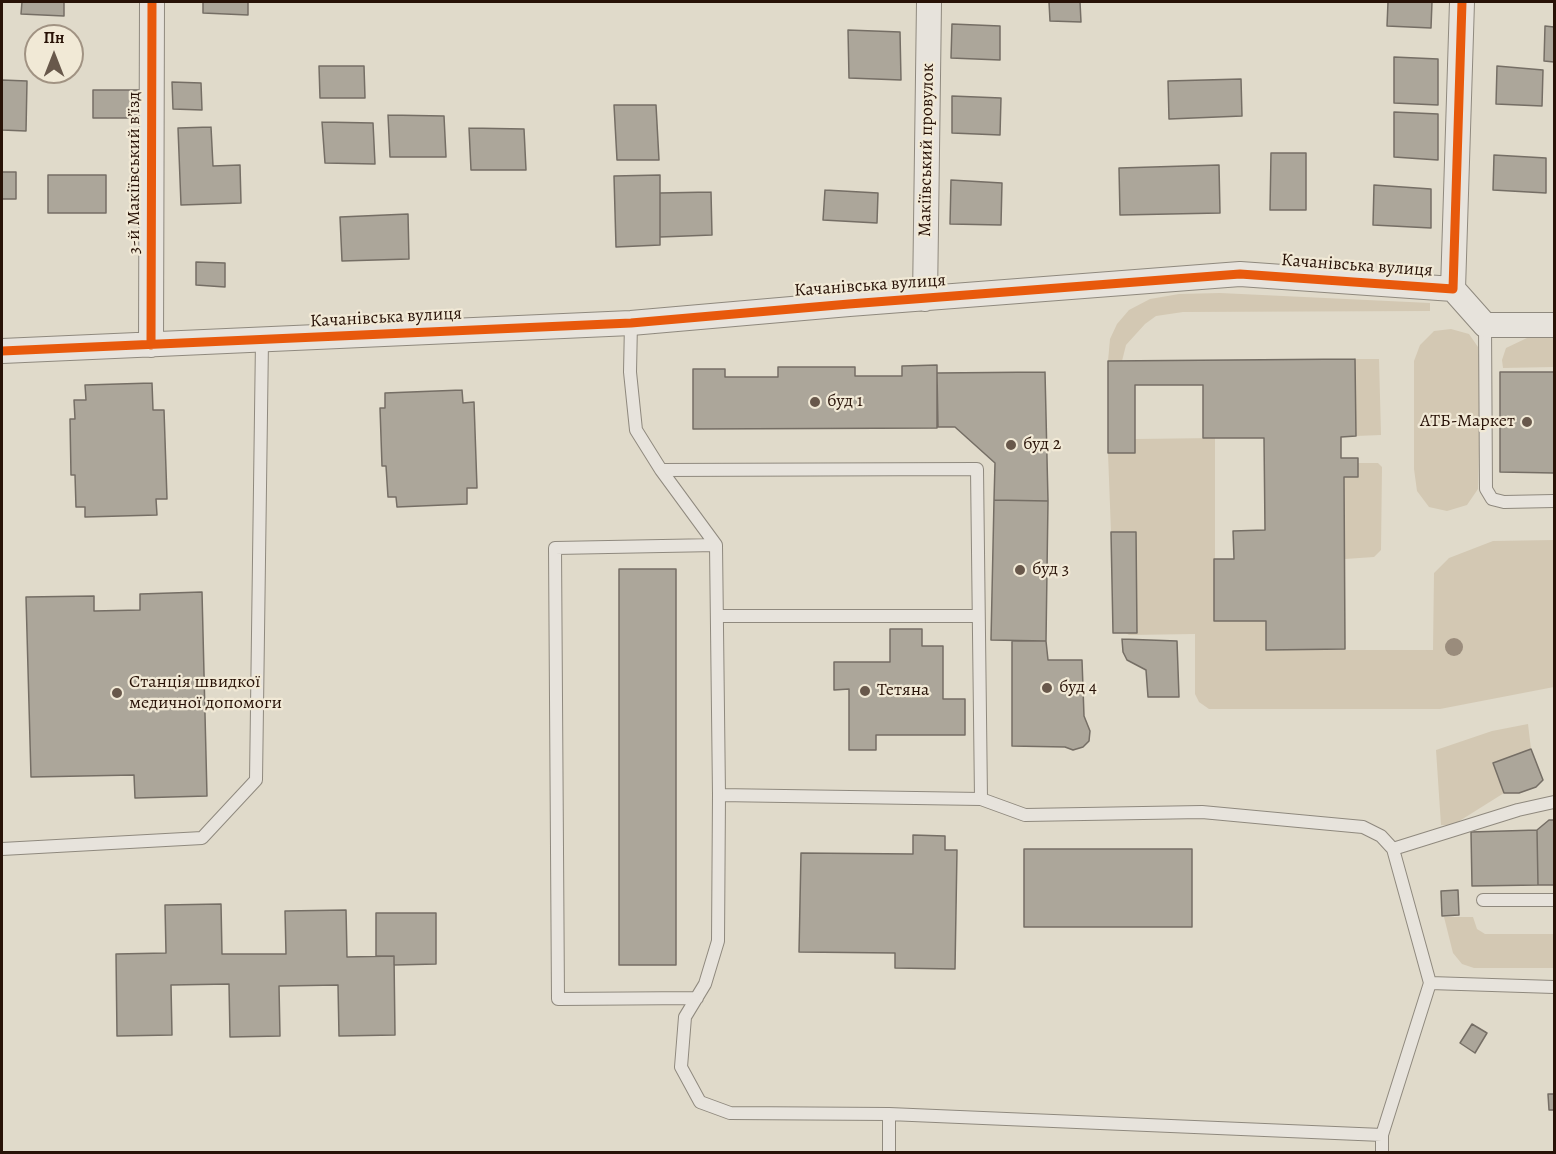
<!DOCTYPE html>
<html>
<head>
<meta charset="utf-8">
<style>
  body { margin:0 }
  #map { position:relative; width:1556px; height:1154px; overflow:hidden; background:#e0daca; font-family:Alegreya,serif }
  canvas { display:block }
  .frame { position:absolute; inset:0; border:3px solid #281207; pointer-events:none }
  .north { position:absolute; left:24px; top:24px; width:60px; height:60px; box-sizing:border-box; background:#f1e9d6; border:2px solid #a19383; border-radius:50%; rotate:0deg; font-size:16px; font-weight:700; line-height:24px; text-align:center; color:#281207 }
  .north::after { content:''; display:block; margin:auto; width:21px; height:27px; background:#68584b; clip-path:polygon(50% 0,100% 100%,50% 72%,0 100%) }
</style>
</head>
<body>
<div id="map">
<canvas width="1556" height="1154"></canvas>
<div class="frame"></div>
<div class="north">Пн</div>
</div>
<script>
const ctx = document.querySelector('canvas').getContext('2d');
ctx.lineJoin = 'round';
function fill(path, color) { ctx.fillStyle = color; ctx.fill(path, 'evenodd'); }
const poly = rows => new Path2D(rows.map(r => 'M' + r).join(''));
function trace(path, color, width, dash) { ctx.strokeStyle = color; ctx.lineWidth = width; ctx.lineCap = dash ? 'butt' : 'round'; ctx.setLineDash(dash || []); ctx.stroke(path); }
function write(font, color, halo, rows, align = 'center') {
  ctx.font = font + ' Alegreya,serif'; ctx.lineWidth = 4.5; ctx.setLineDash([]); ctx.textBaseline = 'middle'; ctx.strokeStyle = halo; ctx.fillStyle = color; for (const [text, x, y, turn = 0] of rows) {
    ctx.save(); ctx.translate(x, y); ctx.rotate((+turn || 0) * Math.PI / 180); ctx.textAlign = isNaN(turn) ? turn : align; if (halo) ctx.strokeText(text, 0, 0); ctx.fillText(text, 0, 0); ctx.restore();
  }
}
const green = poly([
  [1220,293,1430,303,1430,311,1183,312,1156,316,1145,324,1126,345,1122,361,1108,361,1110,339,1117,324,1129,310,1150,299,1179,294],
  [1451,329,1469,334,1478,347,1481,372,1478,489,1467,505,1447,511,1429,507,1417,491,1414,469,1414,361,1420,345,1434,331],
  [1527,338,1554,338,1554,367,1503,368,1502,360,1506,348],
  [1355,359,1379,359,1381,435,1356,436],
  [1215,438,1215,621,1266,621,1267,650,1433,650,1434,573,1449,558,1493,541,1554,540,1554,687,1440,709,1209,709,1199,702,1195,694,1195,634,1129,635,1121,630,1111,532,1108,453,1135,453,1135,439],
  [1358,463,1378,463,1382,467,1381,550,1374,557,1345,559,1344,477,1358,476],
  [1528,724,1531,749,1493,763,1504,793,1453,825,1441,825,1436,750,1492,731],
  [1444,917,1473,917,1477,929,1485,934,1554,934,1554,968,1474,968,1462,964,1453,953]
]);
const building = poly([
  [22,2,64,2,64,16,21,14,22,2],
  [203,2,248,2,248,15,203,13,203,2],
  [1049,2,1080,2,1081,22,1050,21,1049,2],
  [1388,2,1432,2,1431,28,1387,26,1388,2],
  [952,24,1000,26,1000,60,951,58,952,24],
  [1545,26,1554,27,1554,62,1544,61,1545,26],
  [848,30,900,32,901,80,849,78,848,30],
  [1394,57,1438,59,1438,105,1394,103,1394,57],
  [319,66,364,66,365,98,320,98,319,66],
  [1497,66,1543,70,1542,106,1496,104,1497,66],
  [1241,79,1242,116,1169,119,1168,81,1241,79],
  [2,80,27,81,26,131,2,130,2,80],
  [172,82,201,83,202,110,173,109,172,82],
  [93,90,139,90,139,118,93,118,93,90],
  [952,96,1001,98,1000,135,952,133,952,96],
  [614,105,656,105,659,160,617,160,614,105],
  [1394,112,1438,114,1438,160,1394,157,1394,112],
  [388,115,444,116,446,157,390,157,388,115],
  [322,122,373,123,375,164,325,163,322,122],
  [211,127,213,166,240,165,241,203,181,205,178,128,211,127],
  [469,128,524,129,526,170,471,170,469,128],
  [1271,153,1306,153,1306,210,1270,210,1271,153],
  [1494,155,1546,158,1546,193,1493,190,1494,155],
  [1219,165,1220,213,1120,215,1119,168,1219,165],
  [2,172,16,172,16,199,2,199,2,172],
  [48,175,106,175,106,213,48,213,48,175],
  [660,175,660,245,616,247,614,176,660,175],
  [951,180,1002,183,1001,225,950,224,951,180],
  [1374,185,1431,189,1431,228,1373,225,1374,185],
  [825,190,878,193,877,223,823,220,825,190],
  [711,192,712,235,660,237,660,193,711,192],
  [408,214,409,259,342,261,340,217,408,214],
  [196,262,225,263,225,287,196,285,196,262],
  [1355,359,1356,436,1341,437,1341,458,1358,458,1358,477,1344,477,1345,649,1266,650,1266,621,1214,621,1214,559,1234,559,1233,531,1265,530,1264,438,1203,438,1203,385,1135,385,1135,453,1108,453,1108,361,1355,359],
  [937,365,937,428,693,429,693,369,725,369,725,377,778,377,778,367,855,367,855,376,902,376,902,366,937,365],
  [1045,372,1048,501,994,500,995,463,955,427,938,427,937,373,1045,372],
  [1500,372,1554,372,1554,473,1500,472,1500,372],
  [152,383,153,410,164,410,167,499,156,499,157,515,85,517,85,507,76,507,75,475,71,475,70,419,75,419,74,400,86,400,85,385,152,383],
  [462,390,463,403,474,402,477,488,467,488,467,504,397,507,396,497,388,497,386,466,382,466,380,408,385,408,385,393,462,390],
  [994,500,1048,501,1046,641,991,640,994,500],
  [1111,532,1136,532,1137,633,1113,633,1111,532],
  [619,569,676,569,676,965,619,965,619,569],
  [202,592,207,796,135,798,134,775,31,777,26,597,94,596,94,611,140,610,140,594,202,592],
  [890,629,922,629,922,646,943,646,943,699,965,699,965,735,876,735,876,750,849,750,849,689,834,690,834,662,890,662,890,629],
  [1122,639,1177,641,1179,697,1148,697,1146,670,1127,660,1123,652,1122,639],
  [1012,641,1046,641,1048,660,1082,660,1084,716,1090,731,1089,741,1083,747,1073,750,1065,747,1012,746,1012,641],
  [1531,749,1543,780,1536,787,1519,793,1504,793,1493,763,1531,749],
  [1549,820,1554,820,1554,885,1538,885,1537,830,1549,820],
  [1537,830,1538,885,1472,886,1471,832,1537,830],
  [913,835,945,836,945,850,957,850,955,969,895,968,895,953,799,952,801,853,913,854,913,835],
  [1024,849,1192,849,1192,927,1024,927,1024,849],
  [1458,890,1459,915,1442,916,1441,891,1458,890],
  [221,904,222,954,286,954,285,911,346,910,347,957,394,956,395,1035,339,1036,338,985,279,986,280,1036,230,1037,229,984,171,985,172,1035,117,1036,116,954,166,953,165,905,221,904],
  [376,913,436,913,436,964,394,965,394,956,376,956,376,913],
  [1472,1024,1487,1033,1475,1053,1460,1043,1472,1024],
  [1548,1094,1554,1094,1554,1110,1549,1110,1548,1094]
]);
const lane = poly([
  [631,323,630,372,636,430,661,470,716,545,719,795,981,799,1025,815,1202,812,1363,827,1381,836,1393,849,1430,983,1554,987],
  [1485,325,1486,489,1492,499,1504,502,1554,501],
  [661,470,977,469,981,799],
  [717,616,977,616],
  [719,795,718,941,705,984,685,1017,681,1067,700,1102,730,1113,889,1114],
  [2,849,202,838,256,780,262,340],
  [1393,849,1518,810,1554,802],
  [1483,900,1554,900],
  [697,998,558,999,555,548,716,545],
  [889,1152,889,1114,1382,1135],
  [1382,1152,1382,1135,1430,983]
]);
const street = poly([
  [1453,289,1485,325,1554,325],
  [925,299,929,2],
  [151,345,152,2],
  [2,351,631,323,849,304,1240,274,1453,289,1462,2]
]);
const cycleway = poly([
  [151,345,152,2],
  [2,351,631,323,849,304,1240,274,1453,289,1462,2]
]);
const trees = [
  [1454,647]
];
const markers = [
  [815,402,6,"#68584b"],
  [1527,422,6,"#68584b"],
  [1011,445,6,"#68584b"],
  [1020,570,6,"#68584b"],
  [1047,688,6,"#68584b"],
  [865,691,6,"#68584b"],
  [117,693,6,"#68584b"]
];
const streetNames = [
  ["Макіївський провулок",927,150,-89],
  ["3-й Макіївський в’їзд",135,173,-90],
  ["Качанівська вулиця",1357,266,4],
  ["Качанівська вулиця",870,286,-4],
  ["Качанівська вулиця",386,318,-3]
];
const poiNames = [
  ["буд 1",827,402],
  ["АТБ-Маркет",1515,422,"right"],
  ["буд 2",1023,445],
  ["буд 3",1032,570],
  ["Станція швидкої",129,683],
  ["медичної допомоги",129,704],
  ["буд 4",1059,688],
  ["Тетяна",877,691]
];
fill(green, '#d3c8b3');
fill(building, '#aca69a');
trace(building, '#756e65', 1.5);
trace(lane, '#8f897e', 14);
trace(street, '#8f897e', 26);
trace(lane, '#e7e3dc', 12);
trace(street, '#e7e3dc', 24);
trace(cycleway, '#e8590c', 9);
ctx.fillStyle = '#9a8c7c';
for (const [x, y] of trees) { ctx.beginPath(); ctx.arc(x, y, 9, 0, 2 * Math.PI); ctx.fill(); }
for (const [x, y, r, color] of markers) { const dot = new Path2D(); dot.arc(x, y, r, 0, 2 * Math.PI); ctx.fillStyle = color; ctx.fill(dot); trace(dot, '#f1e9d6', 2); }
write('18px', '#281207', '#f1e9d6', streetNames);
write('18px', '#281207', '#f1e9d6', poiNames, 'left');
</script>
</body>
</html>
